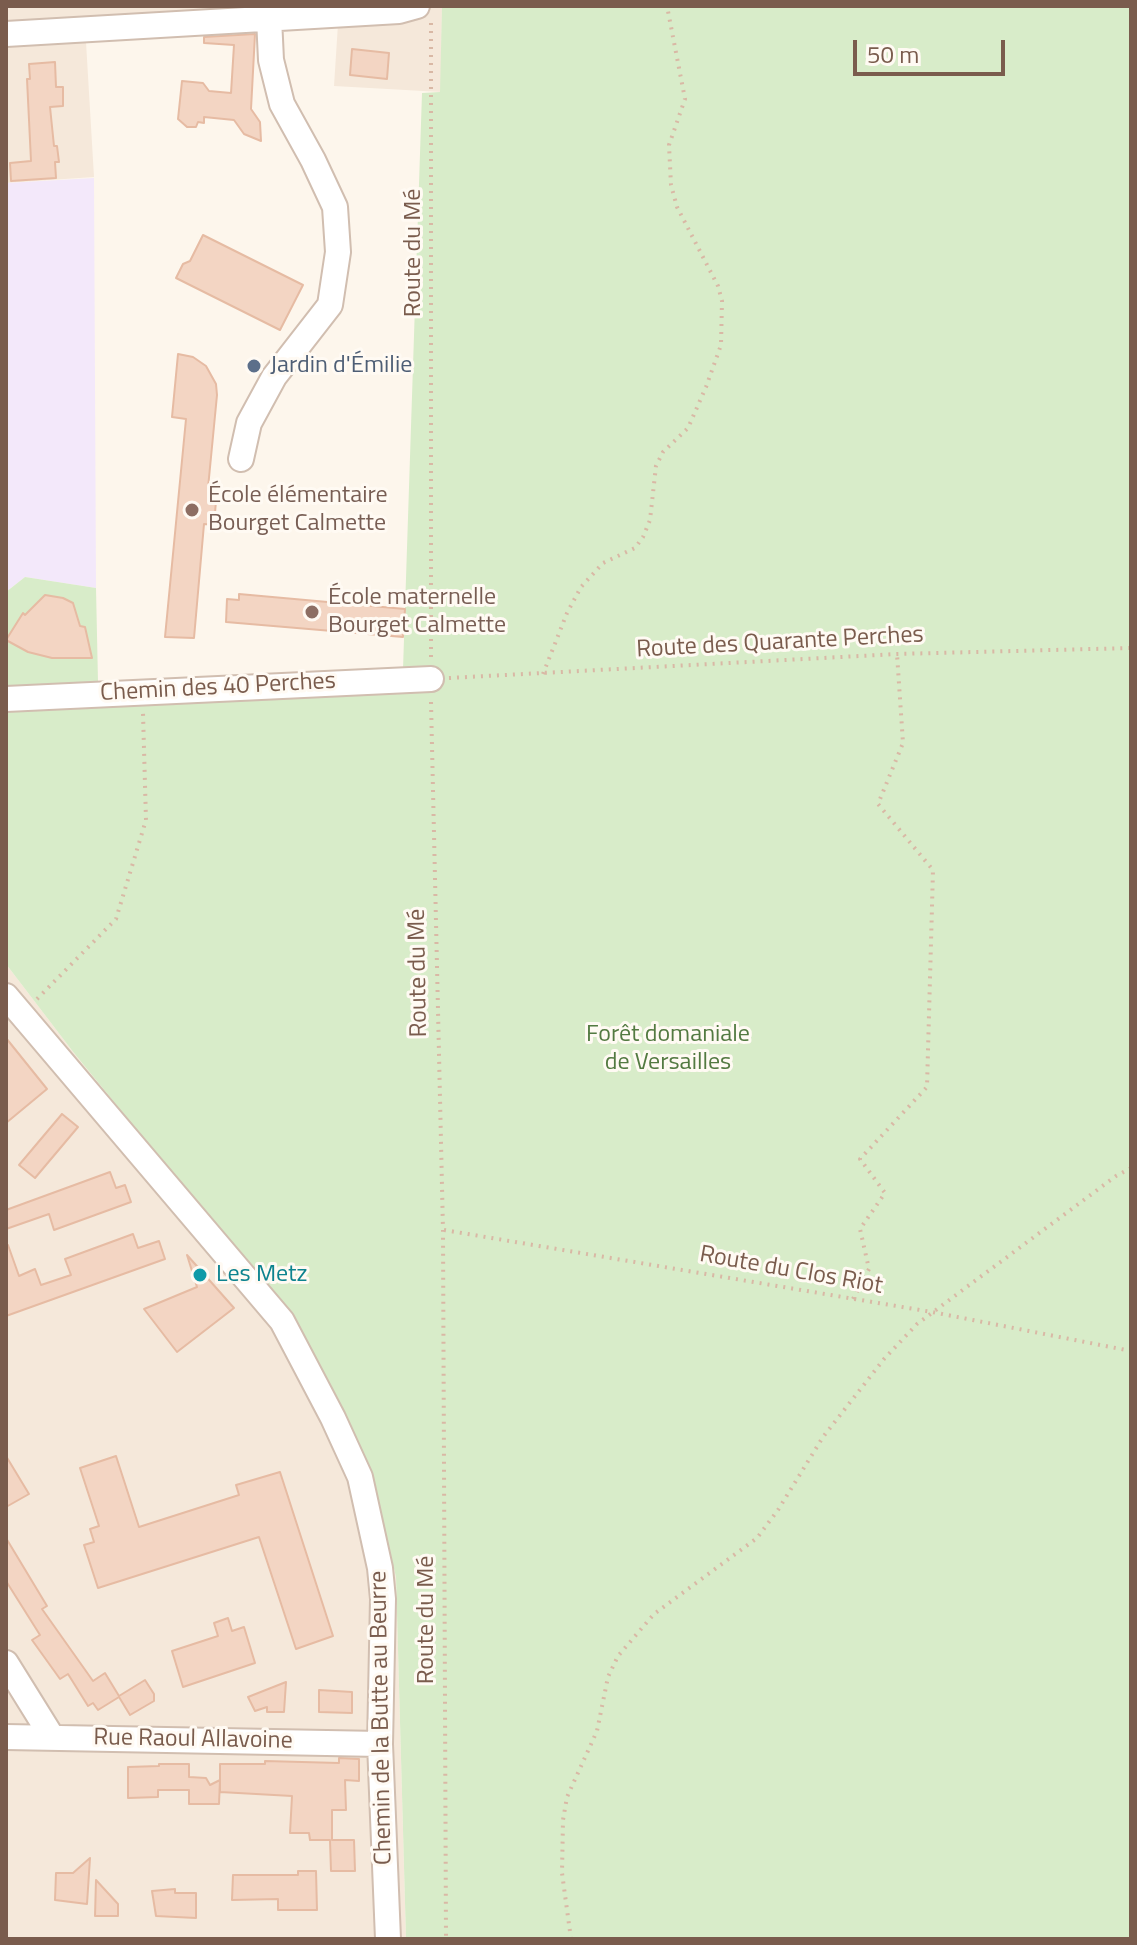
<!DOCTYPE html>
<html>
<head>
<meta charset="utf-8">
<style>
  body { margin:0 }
  #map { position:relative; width:1137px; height:1945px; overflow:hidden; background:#fdf6ec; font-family:"Titillium Web",sans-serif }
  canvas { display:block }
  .frame { position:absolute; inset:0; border:8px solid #7a5c4d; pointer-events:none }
  .scale { position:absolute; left:853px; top:40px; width:152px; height:36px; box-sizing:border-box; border:4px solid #7a5c4d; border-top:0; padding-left:10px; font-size:24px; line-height:28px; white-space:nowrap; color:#7a5c4d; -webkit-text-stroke:6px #fffaf3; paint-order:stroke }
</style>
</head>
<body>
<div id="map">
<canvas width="1137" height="1945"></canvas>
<div class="frame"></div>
<div class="scale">50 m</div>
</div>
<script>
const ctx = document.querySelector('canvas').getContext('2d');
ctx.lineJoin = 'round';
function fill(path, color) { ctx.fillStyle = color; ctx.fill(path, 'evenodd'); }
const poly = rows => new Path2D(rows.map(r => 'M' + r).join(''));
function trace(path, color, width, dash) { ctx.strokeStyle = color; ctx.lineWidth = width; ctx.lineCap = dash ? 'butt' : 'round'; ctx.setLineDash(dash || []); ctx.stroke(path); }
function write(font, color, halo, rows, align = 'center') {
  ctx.font = font + ' "Titillium Web",sans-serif'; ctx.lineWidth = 6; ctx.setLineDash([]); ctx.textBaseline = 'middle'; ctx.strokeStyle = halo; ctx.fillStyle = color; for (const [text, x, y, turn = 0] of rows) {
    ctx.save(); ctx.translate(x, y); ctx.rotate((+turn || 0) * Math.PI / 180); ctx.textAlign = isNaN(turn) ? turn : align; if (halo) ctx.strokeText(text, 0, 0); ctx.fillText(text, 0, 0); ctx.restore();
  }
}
const residential = poly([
  [6,6,442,6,441,92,334,86,338,24,86,42,94,177,6,183],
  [6,964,74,1053,290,1318,374,1486,396,1577,406,1939,6,1939]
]);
const education = poly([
  [94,178,96,588,25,577,6,592,6,183]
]);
const green = poly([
  [442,6,1131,6,1131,1939,406,1939,396,1577,374,1486,290,1318,74,1053,6,964,6,592,25,577,96,588,98,682,403,669,422,93,440,92]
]);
const building = poly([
  [255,34,251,109,260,122,261,141,244,134,234,120,204,117,204,123,198,122,196,127,187,127,178,119,182,81,203,83,209,91,231,93,234,45,204,43,204,37,255,34],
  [352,49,389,53,387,79,350,75,352,49],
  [55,62,56,87,63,87,63,106,50,107,54,146,57,146,59,162,55,162,56,178,11,181,10,163,31,161,27,79,30,79,29,64,55,62],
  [203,235,303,285,280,330,176,278,183,264,190,261,203,235],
  [178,354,193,357,206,366,216,384,217,395,208,488,217,489,214,525,204,524,194,638,165,637,186,419,172,417,178,354],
  [239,594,405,609,403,637,226,622,227,599,239,600,239,594],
  [45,595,63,598,73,603,80,626,85,627,92,658,52,658,28,652,6,640,23,613,25,615,45,595],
  [6,1038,47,1089,6,1123,6,1038],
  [62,1114,78,1127,35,1178,19,1165,62,1114],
  [110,1172,116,1188,125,1185,131,1202,54,1230,49,1214,6,1229,6,1210,110,1172],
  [133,1234,138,1248,159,1241,165,1259,6,1316,6,1245,8,1245,19,1276,35,1269,41,1285,71,1275,65,1259,133,1234],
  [187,1255,234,1308,177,1352,144,1309,197,1287,187,1255],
  [6,1456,29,1494,6,1507,6,1456],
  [116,1456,139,1527,239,1495,236,1485,280,1472,333,1636,296,1649,259,1537,98,1588,84,1545,94,1542,90,1529,99,1526,80,1468,116,1456],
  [6,1538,47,1606,42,1609,93,1681,105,1673,119,1696,145,1680,154,1694,154,1701,130,1715,119,1697,98,1710,93,1703,88,1706,68,1674,60,1679,32,1640,40,1635,6,1581,6,1538],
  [228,1618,232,1631,244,1627,255,1663,183,1687,172,1651,218,1636,214,1623,228,1618],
  [286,1682,284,1712,267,1712,267,1707,255,1711,248,1697,286,1682],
  [319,1690,352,1692,352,1713,319,1712,319,1690],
  [339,1758,359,1759,359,1781,345,1780,346,1810,332,1810,332,1840,354,1840,355,1871,331,1871,330,1840,310,1840,309,1833,290,1833,292,1796,220,1792,220,1764,265,1764,265,1761,339,1763,339,1758],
  [159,1764,189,1764,189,1777,206,1778,210,1785,220,1780,219,1804,189,1804,189,1790,158,1790,158,1797,128,1798,128,1767,159,1766,159,1764],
  [90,1858,87,1904,55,1900,56,1873,73,1873,90,1858],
  [298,1871,316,1871,317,1910,278,1910,278,1899,232,1900,233,1875,298,1875,298,1871],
  [96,1880,118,1904,118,1916,95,1916,96,1880],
  [175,1889,175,1893,196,1893,196,1918,156,1916,152,1891,175,1889]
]);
const path = poly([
  [431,657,431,22],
  [543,674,567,613,581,587,603,563,635,548,643,537,650,520,656,466,663,452,688,428,706,387,721,345,722,301,718,286,677,207,671,185,669,145,685,99,667,6],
  [449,678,897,654,1131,648],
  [431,702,443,1230,446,1939],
  [37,999,116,919,146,820,143,713],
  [444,1230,932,1312,1131,1351],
  [853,1299,869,1269,860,1229,885,1193,860,1159,927,1087,933,870,878,804,903,743,897,654],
  [571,1939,562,1873,563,1820,567,1797,597,1731,608,1677,618,1656,654,1614,757,1538,778,1510,823,1437,884,1359,917,1324,1116,1176,1131,1168]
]);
const minor = poly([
  [6,34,399,11,417,6],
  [241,459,249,423,274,377,330,305,338,252,335,207,313,160,282,104,271,60,269,18],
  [6,699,431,679],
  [6,996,282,1321,333,1418,360,1477,380,1568,383,1599,380,1744,388,1939],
  [6,1663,52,1737],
  [6,1737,380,1744]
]);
const markers = [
  [254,366,8,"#5c6f8a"],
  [192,510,8,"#8d6e63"],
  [312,612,8,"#8d6e63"],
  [200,1275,8,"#0f9aa8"]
];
const streetNames = [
  ["Route du Mé",414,253,-90],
  ["Route des Quarante Perches",780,643,-3],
  ["Chemin des 40 Perches",218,688,-3],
  ["Route du Mé",419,973,-91],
  ["Route du Clos Riot",791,1271,10],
  ["Route du Mé",427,1620,-90],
  ["Chemin de la Butte au Beurre",382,1718,-91],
  ["Rue Raoul Allavoine",193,1740,1]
];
const serviceNames = [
  ["Jardin d'Émilie",270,366]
];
const educationNames = [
  ["École élémentaire",208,496],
  ["Bourget Calmette",208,524],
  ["École maternelle",328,598],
  ["Bourget Calmette",328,626]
];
const parkNames = [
  ["Forêt domaniale",668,1035],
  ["de Versailles",668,1063]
];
const cultureNames = [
  ["Les Metz",216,1275]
];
fill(residential, '#f5e8da');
fill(education, '#f3e8fa');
fill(green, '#d8ecc9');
fill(building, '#f3d5c3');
trace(building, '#e6bba3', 2);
trace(minor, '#d1beb0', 28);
trace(path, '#d9b8a5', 4, [2, 6]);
trace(minor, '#fff', 24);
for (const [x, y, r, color] of markers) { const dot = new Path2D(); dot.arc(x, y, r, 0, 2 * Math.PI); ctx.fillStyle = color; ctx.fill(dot); trace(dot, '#fffaf3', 3); }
write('24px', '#7a5c4d', '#fffaf3', streetNames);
write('24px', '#4e5e75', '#fffaf3', serviceNames, 'left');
write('24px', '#785e54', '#fffaf3', educationNames, 'left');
write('24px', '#537a41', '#fffaf3', parkNames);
write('24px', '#0d838f', '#fffaf3', cultureNames, 'left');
</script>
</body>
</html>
